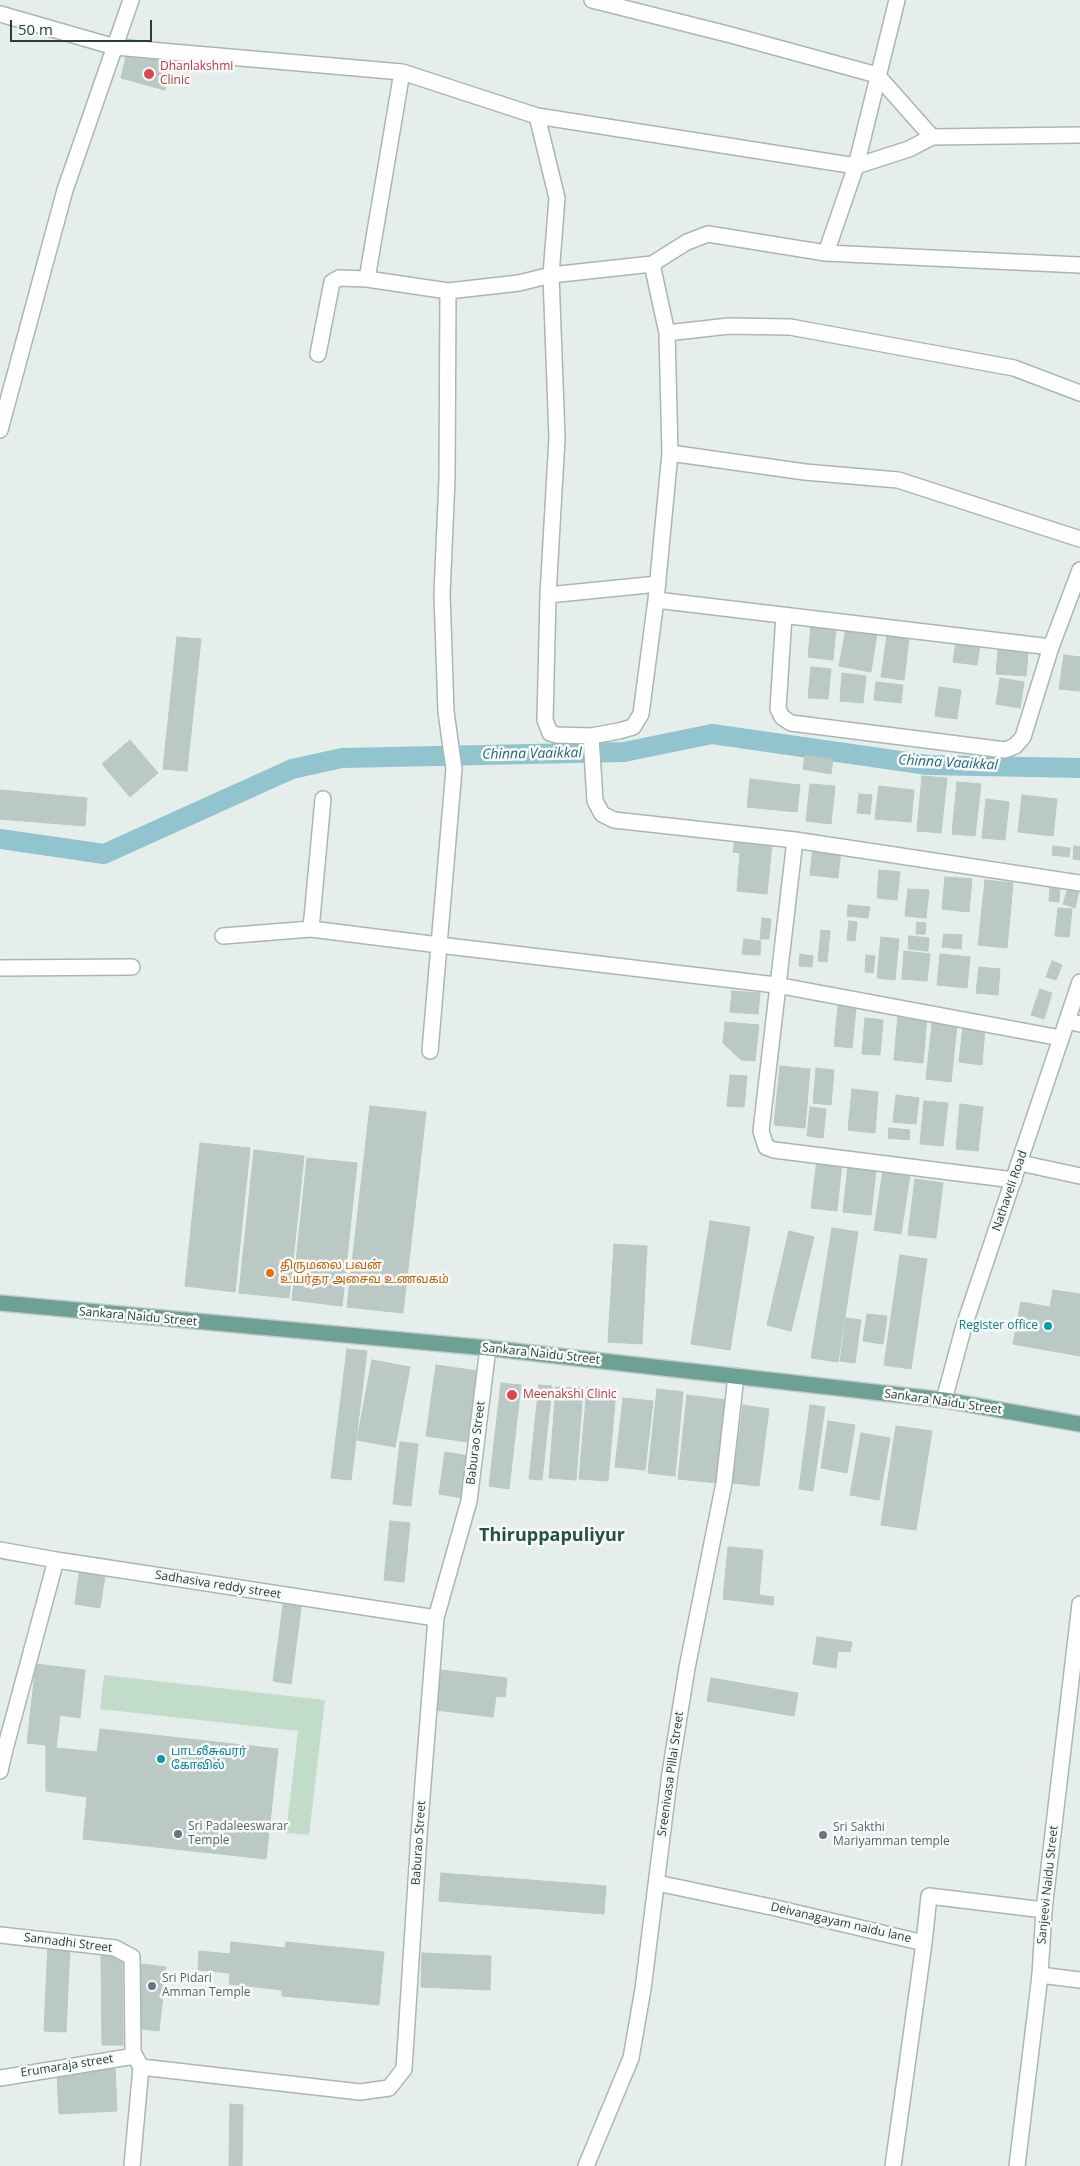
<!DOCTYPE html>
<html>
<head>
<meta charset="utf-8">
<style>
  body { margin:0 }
  #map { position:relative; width:1080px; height:2166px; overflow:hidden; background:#e6eeeb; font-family:"Open Sans",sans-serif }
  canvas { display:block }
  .scale { position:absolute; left:10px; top:20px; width:142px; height:22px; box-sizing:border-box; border:2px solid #263f39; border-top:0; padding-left:6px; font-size:15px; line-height:18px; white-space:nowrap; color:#263f39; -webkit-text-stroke:4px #f7faf9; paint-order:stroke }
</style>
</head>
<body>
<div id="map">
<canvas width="1080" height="2166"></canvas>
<div class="scale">50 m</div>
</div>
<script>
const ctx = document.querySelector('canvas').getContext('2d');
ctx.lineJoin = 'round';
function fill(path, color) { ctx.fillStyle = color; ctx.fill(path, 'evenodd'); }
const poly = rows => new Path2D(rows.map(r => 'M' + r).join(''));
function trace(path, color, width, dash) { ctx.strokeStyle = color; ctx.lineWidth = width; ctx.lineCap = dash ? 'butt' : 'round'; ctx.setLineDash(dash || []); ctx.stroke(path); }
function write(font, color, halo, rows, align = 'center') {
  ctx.font = font + ' "Open Sans","Noto Sans Tamil",sans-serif'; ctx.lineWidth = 5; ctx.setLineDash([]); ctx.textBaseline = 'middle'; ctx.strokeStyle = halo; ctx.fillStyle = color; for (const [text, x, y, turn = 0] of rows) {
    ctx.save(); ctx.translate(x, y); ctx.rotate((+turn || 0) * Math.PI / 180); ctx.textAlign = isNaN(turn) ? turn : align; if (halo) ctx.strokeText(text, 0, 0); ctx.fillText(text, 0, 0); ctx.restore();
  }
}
const green = poly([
  [104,1675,325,1700,309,1835,286,1833,298,1731,100,1709]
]);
const canal = poly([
  [0,839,104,854,292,769,342,758,624,752,712,734,928,765,1080,768]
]);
const building = poly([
  [127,52,172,64,165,90,121,78,127,52],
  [811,625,836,628,833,660,808,657,811,625],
  [846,628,877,633,871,672,839,666,846,628],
  [887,635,909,638,904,680,881,677,887,635],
  [177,637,201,639,187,771,163,769,177,637],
  [956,641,980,645,977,665,953,662,956,641],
  [998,650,1028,653,1026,676,996,674,998,650],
  [1064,655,1080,657,1080,691,1059,689,1064,655],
  [811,667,831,669,828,699,808,698,811,667],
  [842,673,866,676,863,703,840,701,842,673],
  [1000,678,1024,682,1020,708,996,704,1000,678],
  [876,682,903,685,901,703,874,700,876,682],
  [939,687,961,690,957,719,935,716,939,687],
  [130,740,158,773,130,797,102,764,130,740],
  [805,755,833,759,831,774,803,769,805,755],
  [922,776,947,778,941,833,917,831,922,776],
  [750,779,800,785,797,812,747,807,750,779],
  [957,782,981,784,975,836,952,834,957,782],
  [810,784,835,786,831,824,806,821,810,784],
  [879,786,914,790,911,822,875,819,879,786],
  [0,790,87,798,85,826,0,819,0,790],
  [859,794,872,795,870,814,857,813,859,794],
  [1022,795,1057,799,1053,836,1018,832,1022,795],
  [986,799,1009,802,1005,840,982,838,986,799],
  [735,840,772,843,767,894,737,891,740,853,733,852,735,840],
  [1053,846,1070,848,1069,857,1052,855,1053,846],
  [1074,846,1080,847,1080,860,1073,859,1074,846],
  [813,847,841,850,838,878,810,875,813,847],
  [879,870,900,872,897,900,877,898,879,870],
  [945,877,972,879,969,912,942,909,945,877],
  [985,880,1013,883,1007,948,978,945,985,880],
  [1069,884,1080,887,1075,908,1063,904,1069,884],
  [1050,886,1060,887,1059,902,1049,901,1050,886],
  [908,889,929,890,926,918,905,916,908,889],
  [848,905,870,907,868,918,847,916,848,905],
  [1058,908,1072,909,1069,937,1055,936,1058,908],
  [762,918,771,919,769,939,760,939,762,918],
  [849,921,857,922,855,941,847,940,849,921],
  [917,922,926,923,925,934,916,934,917,922],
  [821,930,830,931,827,962,818,961,821,930],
  [944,934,962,935,961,949,942,947,944,934],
  [909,936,929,938,928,951,908,949,909,936],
  [881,937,899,939,895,980,877,978,881,937],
  [744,939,761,941,760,955,742,954,744,939],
  [904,951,930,954,927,981,902,979,904,951],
  [800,954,813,956,812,967,799,966,800,954],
  [940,954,970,957,967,988,937,985,940,954],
  [866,955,875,956,873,973,865,972,866,955],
  [1052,961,1062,965,1056,980,1046,977,1052,961],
  [979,967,1000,969,998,995,976,993,979,967],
  [1040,989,1052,993,1044,1019,1031,1015,1040,989],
  [732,991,760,993,758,1014,730,1012,732,991],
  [838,1006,856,1008,852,1048,834,1046,838,1006],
  [898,1015,927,1017,923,1063,894,1060,898,1015],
  [865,1018,883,1020,880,1055,862,1054,865,1018],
  [725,1022,759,1025,755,1061,741,1060,723,1043,725,1022],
  [932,1023,957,1025,951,1082,926,1079,932,1023],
  [963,1026,985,1028,982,1065,959,1062,963,1026],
  [780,1066,810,1069,805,1128,774,1125,780,1066],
  [816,1068,834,1070,831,1105,813,1103,816,1068],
  [730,1075,747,1076,744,1107,727,1106,730,1075],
  [852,1089,878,1092,875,1133,848,1130,852,1089],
  [896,1095,919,1098,916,1124,893,1122,896,1095],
  [924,1101,948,1103,943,1146,920,1144,924,1101],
  [960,1104,983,1107,978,1151,956,1149,960,1104],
  [370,1106,426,1112,403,1313,347,1307,370,1106],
  [810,1107,826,1109,823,1138,807,1136,810,1107],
  [889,1128,910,1130,909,1140,888,1138,889,1128],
  [200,1143,250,1148,235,1292,185,1286,200,1143],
  [254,1150,304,1156,289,1298,239,1293,254,1150],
  [307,1158,357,1163,342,1306,292,1300,307,1158],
  [817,1160,842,1162,837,1211,811,1208,817,1160],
  [848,1166,876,1170,871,1215,843,1212,848,1166],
  [883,1170,910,1175,901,1234,874,1230,883,1170],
  [915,1179,943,1183,936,1238,908,1235,915,1179],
  [710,1221,750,1227,730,1350,691,1344,710,1221],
  [832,1228,858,1232,838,1362,811,1358,832,1228],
  [789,1231,814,1237,791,1331,767,1325,789,1231],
  [614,1244,647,1246,642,1344,608,1342,614,1244],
  [900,1255,927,1259,911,1369,884,1365,900,1255],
  [1053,1290,1080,1294,1080,1356,1013,1344,1021,1302,1050,1307,1053,1290],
  [867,1314,887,1316,883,1344,863,1341,867,1314],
  [846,1318,861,1320,855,1363,840,1361,846,1318],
  [347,1349,367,1351,351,1480,331,1478,347,1349],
  [372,1360,410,1367,395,1447,357,1440,372,1360],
  [436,1365,478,1371,468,1442,426,1436,436,1365],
  [501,1383,521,1385,509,1489,489,1486,501,1383],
  [539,1385,552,1386,542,1480,529,1479,539,1385],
  [556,1387,583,1388,576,1480,549,1478,556,1387],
  [587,1388,616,1390,608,1481,579,1479,587,1388],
  [657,1389,683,1392,675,1476,648,1473,657,1389],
  [687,1395,726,1400,717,1483,678,1479,687,1395],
  [623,1398,653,1401,645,1470,615,1467,623,1398],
  [743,1405,769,1409,759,1486,733,1483,743,1405],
  [810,1405,825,1407,813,1491,799,1489,810,1405],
  [828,1421,855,1425,847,1473,821,1468,828,1421],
  [896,1426,932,1431,916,1530,881,1525,896,1426],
  [861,1433,890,1438,879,1500,850,1495,861,1433],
  [400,1442,418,1444,411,1506,393,1504,400,1442],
  [445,1452,469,1456,462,1498,439,1494,445,1452],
  [390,1521,410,1523,404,1582,384,1580,390,1521],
  [728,1547,763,1550,759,1595,774,1597,773,1605,723,1599,728,1547],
  [80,1566,106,1569,100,1608,75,1604,80,1566],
  [284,1598,302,1601,291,1684,273,1681,284,1598],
  [817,1637,852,1642,850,1652,838,1651,836,1668,813,1664,817,1637],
  [36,1664,85,1670,80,1718,60,1715,56,1748,97,1752,100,1729,278,1749,266,1859,83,1839,87,1797,46,1791,46,1745,27,1743,36,1664],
  [441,1670,507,1678,505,1697,496,1696,493,1717,436,1710,441,1670],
  [711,1678,798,1693,794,1716,707,1701,711,1678],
  [441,1873,606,1886,604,1914,439,1901,441,1873],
  [231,1942,285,1948,286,1942,384,1952,379,2005,282,1996,282,1990,229,1984,230,1973,198,1970,199,1951,230,1954,231,1942],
  [48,1944,70,1945,66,2032,44,2031,48,1944],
  [422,1953,491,1956,490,1990,421,1987,422,1953],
  [101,1955,122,1955,123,2045,102,2045,101,1955],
  [142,1964,166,1967,159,2031,135,2028,142,1964],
  [115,2069,117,2111,59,2114,57,2072,115,2069],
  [230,2104,243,2105,242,2166,229,2166,230,2104]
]);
const minor = poly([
  [592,0,731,35,877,75,932,137,1080,135],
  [0,14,115,47,402,72,537,116,856,166,909,149,932,137],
  [537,116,557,198,551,275,557,438,548,595,545,720,550,733,557,735,591,736,619,731,633,727,641,714,656,600,670,453,667,333,652,264],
  [826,253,856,166,897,0],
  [448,291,519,283,551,275,652,264,687,242,708,234,826,253,1080,265],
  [667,333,729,326,790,327,1014,368,1080,393],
  [318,354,332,282,339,278,367,279],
  [0,430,65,190,131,0],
  [670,453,805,472,898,480,1080,539],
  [548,595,658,584],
  [656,600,1051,647],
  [784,615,778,709,782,717,791,723,1005,750,1015,746,1023,737,1051,647,1080,570],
  [591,736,595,801,602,814,614,820,795,840,1080,883],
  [795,840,761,1131,766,1147,774,1150,1014,1180],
  [311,929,323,799],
  [223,936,311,929,439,945,454,769,446,712,442,594,447,479,448,291,367,279,402,72],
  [0,968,132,967],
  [1067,1021,1080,1024],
  [430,1051,439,945,776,985,1061,1038],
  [1020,1163,1080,1176],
  [0,1550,56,1560,436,1618],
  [0,1752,4,1753,56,1560],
  [0,1771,4,1753],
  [657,1883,776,1908,924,1943,929,1896,1044,1910],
  [0,1935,115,1948,132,1957,133,2052,141,2067,132,2166],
  [1040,1975,1080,1980],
  [141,2067,360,2092,389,2088,404,2069,419,1835,436,1618,469,1501,488,1348],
  [0,2078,135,2056],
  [586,2166,631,2058,643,1989,670,1773,687,1668,724,1483,736,1376],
  [893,2166,924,1943]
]);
const tertiary = poly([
  [944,1400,964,1326,1080,982]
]);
const secondary = poly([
  [1017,2166,1040,1975,1044,1910,1080,1604]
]);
const primary = poly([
  [0,1303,488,1348,944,1400,1080,1424]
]);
const markers = [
  [149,74,6,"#e0444e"],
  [270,1273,5,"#e8710a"],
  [1048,1326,5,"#0f9aa8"],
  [512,1395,6,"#e0444e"],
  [161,1759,5,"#0f9aa8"],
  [178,1834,5,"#6b7280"],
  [823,1835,5,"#6b7280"],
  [152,1986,5,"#6b7280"]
];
const healthNames = [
  ["Dhanlakshmi",160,67],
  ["Clinic",160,81],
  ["Meenakshi Clinic",523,1395]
];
const streetNames = [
  ["Nathaveli Road",1010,1191,-71],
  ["Sankara Naidu Street",138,1317,5],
  ["Sankara Naidu Street",541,1354,6],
  ["Sankara Naidu Street",943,1402,8],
  ["Baburao Street",476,1443,-83],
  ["Sadhasiva reddy street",218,1585,9],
  ["Sreenivasa Pillai Street",671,1774,-82],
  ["Baburao Street",419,1843,-86],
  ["Sanjeevi Naidu Street",1048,1885,-84],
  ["Deivanagayam naidu lane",841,1923,13],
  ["Sannadhi Street",68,1943,7],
  ["Erumaraja street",67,2066,-9]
];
const foodNames = [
  ["திருமலை பவன்",280,1266],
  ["உயர்தர அசைவ உணவகம்",280,1280]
];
const cultureNames = [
  ["Register office",1038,1326],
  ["பாடலீசுவரர்",171,1752,"left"],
  ["கோவில்",171,1766,"left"]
];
const worshipNames = [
  ["Sri Padaleeswarar",188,1827],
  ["Temple",188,1841],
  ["Sri Sakthi",833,1828],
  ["Mariyamman temple",833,1842],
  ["Sri Pidari",162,1979],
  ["Amman Temple",162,1993]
];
const waterNames = [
  ["Chinna Vaaikkal",532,754,-1],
  ["Chinna Vaaikkal",948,763,3]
];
const districtNames = [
  ["Thiruppapuliyur",552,1536]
];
fill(green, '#c1ddc9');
trace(canal, '#92c4cf', 20);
fill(building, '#bbc9c4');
trace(building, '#b9c7c2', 1);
trace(minor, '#a9b6b2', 18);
trace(tertiary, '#a9b6b2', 18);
trace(secondary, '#a5b9b3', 18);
trace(primary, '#c2c9c8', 18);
trace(minor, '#fff', 15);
trace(tertiary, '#fff', 15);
trace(secondary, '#fff', 15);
trace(primary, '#6ea195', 15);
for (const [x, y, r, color] of markers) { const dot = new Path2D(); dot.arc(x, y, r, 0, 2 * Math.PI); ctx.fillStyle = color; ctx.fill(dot); trace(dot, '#f7faf9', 2); }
write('12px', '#be3a42', '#f7faf9', healthNames, 'left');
write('12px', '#263f39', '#f7faf9', streetNames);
write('12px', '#c56008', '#f7faf9', foodNames, 'left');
write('12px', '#0d838f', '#f7faf9', cultureNames, 'right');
write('12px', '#5b616d', '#f7faf9', worshipNames, 'left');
write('italic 14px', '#236878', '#f7faf9', waterNames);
write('bold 18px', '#235146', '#f7faf9', districtNames);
</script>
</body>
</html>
